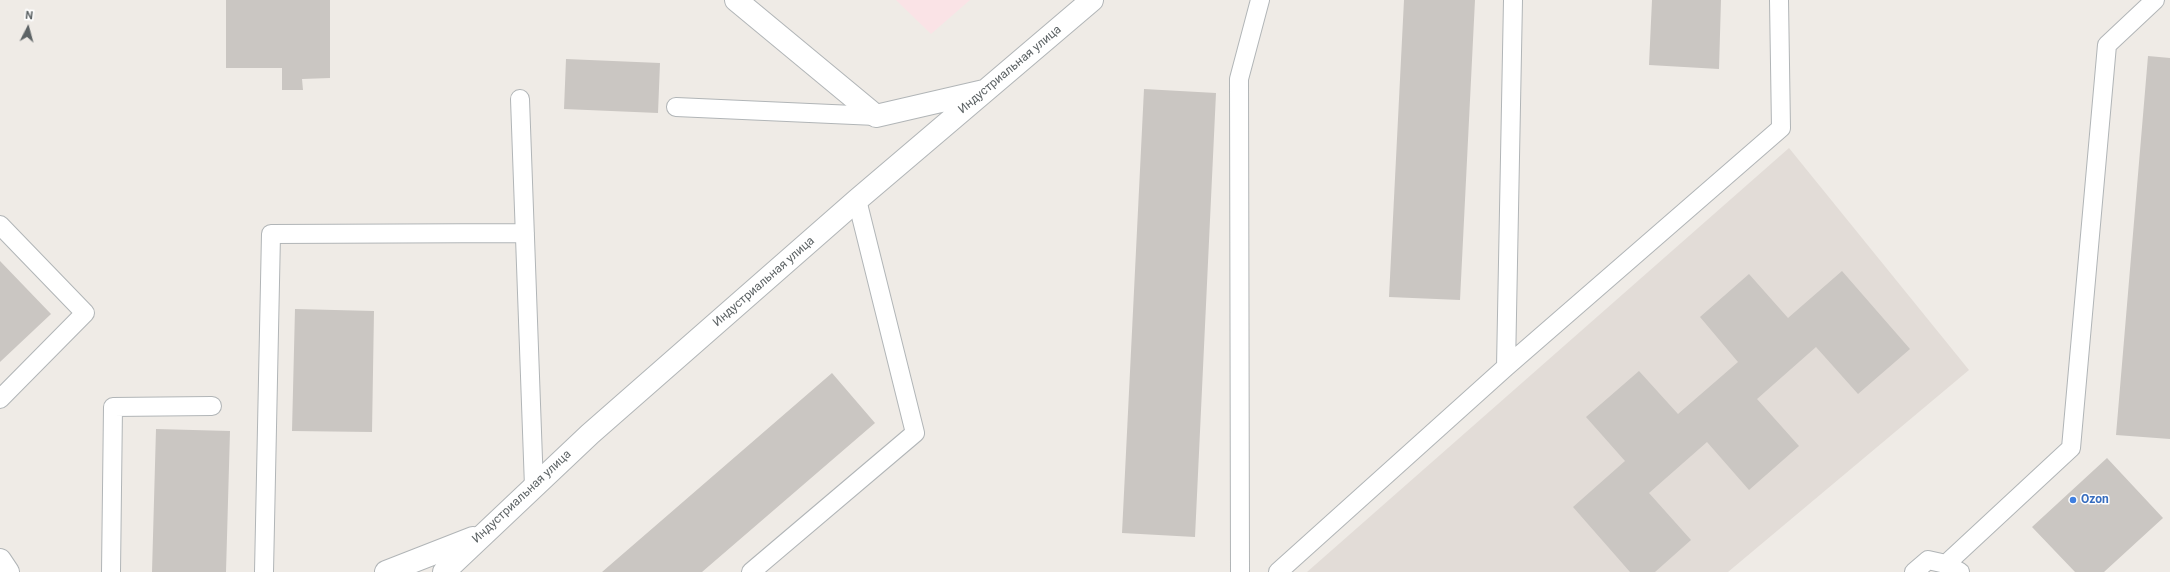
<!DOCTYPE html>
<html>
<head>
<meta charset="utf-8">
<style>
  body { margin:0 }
  #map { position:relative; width:2170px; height:572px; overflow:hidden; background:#efebe6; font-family:Roboto,sans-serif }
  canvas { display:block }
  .north { position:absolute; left:8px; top:8px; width:40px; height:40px; -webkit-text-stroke:3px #fff; paint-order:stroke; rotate:6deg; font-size:11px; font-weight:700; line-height:16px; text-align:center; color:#5d6365 }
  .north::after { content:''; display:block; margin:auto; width:14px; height:18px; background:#5d6365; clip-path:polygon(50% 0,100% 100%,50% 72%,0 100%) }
</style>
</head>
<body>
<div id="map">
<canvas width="2170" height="572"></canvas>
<div class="north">N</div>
</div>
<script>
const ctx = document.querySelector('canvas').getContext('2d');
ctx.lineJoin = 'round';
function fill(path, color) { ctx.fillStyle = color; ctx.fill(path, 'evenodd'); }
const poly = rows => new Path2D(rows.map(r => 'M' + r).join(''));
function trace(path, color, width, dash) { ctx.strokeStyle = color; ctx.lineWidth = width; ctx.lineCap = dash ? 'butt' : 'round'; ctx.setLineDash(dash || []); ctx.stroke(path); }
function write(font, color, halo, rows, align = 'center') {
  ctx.font = font + ' Roboto,sans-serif'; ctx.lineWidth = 3; ctx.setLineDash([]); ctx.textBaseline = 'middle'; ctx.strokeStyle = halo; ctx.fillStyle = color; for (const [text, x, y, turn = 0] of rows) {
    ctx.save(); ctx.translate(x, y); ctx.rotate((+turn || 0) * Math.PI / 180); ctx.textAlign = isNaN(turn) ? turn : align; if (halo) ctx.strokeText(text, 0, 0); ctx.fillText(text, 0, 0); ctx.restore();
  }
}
const education = poly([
  [1789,148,1969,370,1728,572,1307,572]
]);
const medical = poly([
  [896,0,970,0,931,34]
]);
const building = poly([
  [226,0,330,0,330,78,302,79,303,90,282,90,282,68,226,68],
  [1404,0,1475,0,1460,300,1389,297],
  [1652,0,1721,0,1719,69,1649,65],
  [2148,56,2170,58,2170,439,2116,435],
  [566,59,660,63,658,113,564,109],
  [1144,89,1216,93,1195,537,1122,533],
  [0,261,51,314,0,362],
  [1842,271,1910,349,1858,394,1816,347,1757,399,1799,446,1749,490,1707,442,1649,493,1691,540,1655,572,1630,572,1573,507,1625,461,1586,417,1639,371,1678,414,1738,362,1700,317,1749,274,1788,318],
  [295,309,374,311,372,432,292,431],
  [832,373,875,423,702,572,602,572],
  [156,429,230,431,226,572,152,572],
  [2107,458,2163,518,2104,572,2075,572,2032,527]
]);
const lane = poly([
  [520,99,534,487],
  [676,107,876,116],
  [0,225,85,313,0,399],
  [1506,367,1513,0],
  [1946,564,2071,448,2107,45,2155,0],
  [111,572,113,407,212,406],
  [264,572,271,234,525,233],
  [751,572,915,433,857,200],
  [1240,572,1239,79,1260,0],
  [1278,572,1506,367,1781,128,1779,0],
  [1914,572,1928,560,1946,564,1960,572]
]);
const street = poly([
  [736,0,876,116,984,91],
  [0,560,8,572],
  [386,572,473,538],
  [444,572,590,434,857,200,1092,0]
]);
const markers = [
  [2073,500,4,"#3f7fe0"]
];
const streetNames = [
  ["Индустриальная улица",1010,70,-40],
  ["Индустриальная улица",764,282,-41],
  ["Индустриальная улица",522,497,-43]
];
const shopNames = [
  ["Ozon",2081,500]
];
fill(education, '#e2dcd7');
fill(medical, '#fae3e6');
fill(building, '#cac6c2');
trace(lane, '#b1b5b7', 20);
trace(street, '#b1b5b7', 24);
trace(lane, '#fff', 18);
trace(street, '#fff', 22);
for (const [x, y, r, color] of markers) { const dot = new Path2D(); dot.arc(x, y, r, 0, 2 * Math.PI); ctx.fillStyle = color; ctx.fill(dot); trace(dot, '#fff', 1.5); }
write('12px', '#5d6365', '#fff', streetNames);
write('bold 12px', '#366cbe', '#fff', shopNames, 'left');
</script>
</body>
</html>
